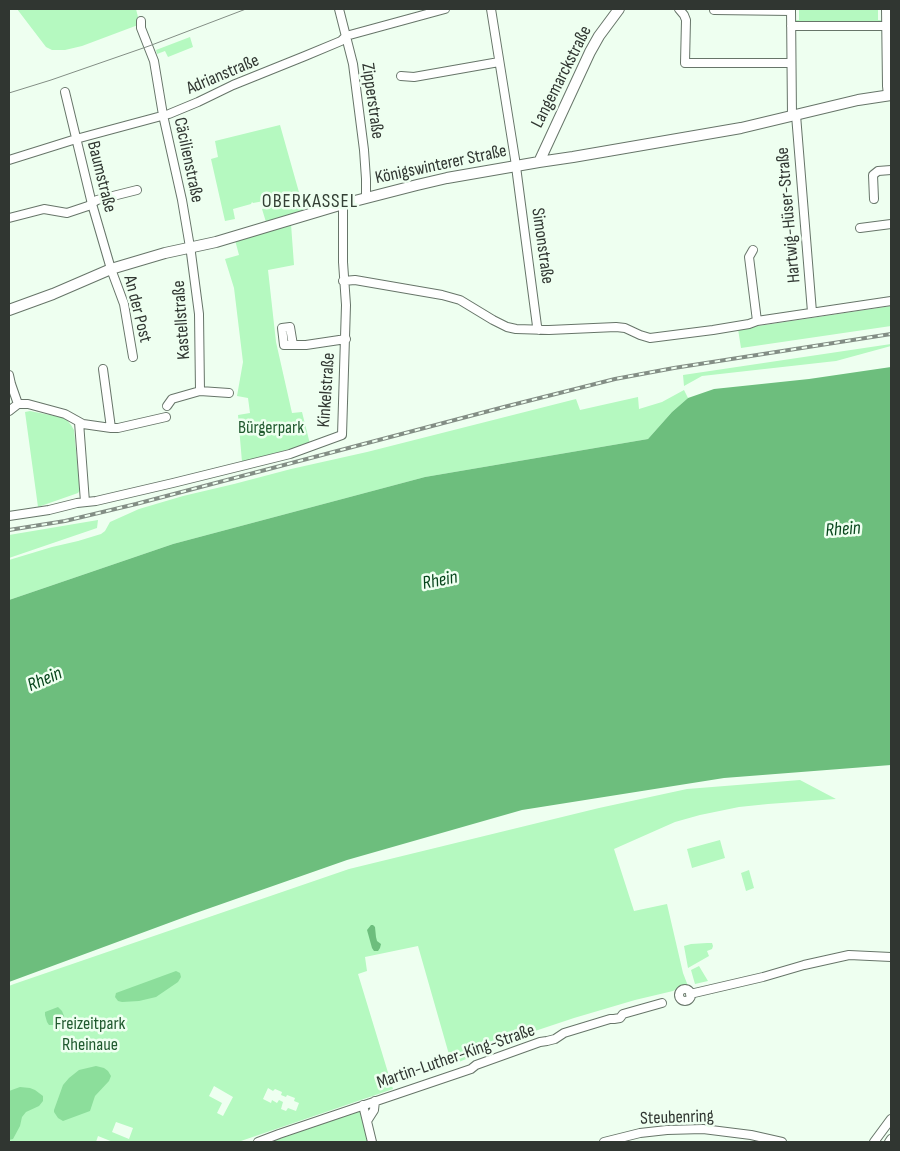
<!DOCTYPE html>
<html>
<head>
<meta charset="utf-8">
<style>
  body { margin:0 }
  #map { position:relative; width:900px; height:1151px; overflow:hidden; background:#eefff0; font-family:"Sofia Sans Condensed",sans-serif }
  canvas { display:block }
  .frame { position:absolute; inset:0; border:10px solid #303631; pointer-events:none }
</style>
</head>
<body>
<div id="map">
<canvas width="900" height="1151"></canvas>
<div class="frame"></div>
</div>
<script>
const ctx = document.querySelector('canvas').getContext('2d');
ctx.lineJoin = 'round';
function fill(path, color) { ctx.fillStyle = color; ctx.fill(path, 'evenodd'); }
const poly = rows => new Path2D(rows.map(r => 'M' + r).join(''));
function trace(path, color, width, dash) { ctx.strokeStyle = color; ctx.lineWidth = width; ctx.lineCap = dash ? 'butt' : 'round'; ctx.setLineDash(dash || []); ctx.stroke(path); }
function write(font, color, halo, rows, align = 'center') {
  ctx.font = font + ' "Sofia Sans Condensed",sans-serif'; ctx.lineWidth = 5; ctx.setLineDash([]); ctx.textBaseline = 'middle'; ctx.strokeStyle = halo; ctx.fillStyle = color; for (const [text, x, y, turn = 0] of rows) {
    ctx.save(); ctx.translate(x, y); ctx.rotate((+turn || 0) * Math.PI / 180); ctx.textAlign = isNaN(turn) ? turn : align; if (halo) ctx.strokeText(text, 0, 0); ctx.fillText(text, 0, 0); ctx.restore();
  }
}
const green = poly([
  [17,9,136,9,139,21,138,25,82,46,65,50,52,50,46,47],
  [799,9,878,9,878,20,883,20,883,21,882,22,798,25,794,22,794,20,799,20],
  [190,37,193,47,168,57,165,51,157,54,156,50],
  [280,125,304,210,266,222,262,209,265,208,264,201,253,203,252,202,251,204,233,209,235,219,225,221,211,159,218,157,215,141],
  [291,224,294,265,268,270,276,342,292,413,302,412,310,444,242,462,238,415,250,413,248,398,237,396,243,362,234,288,225,259,239,255,235,240],
  [891,306,891,326,741,348,738,329],
  [891,344,891,346,836,361,702,376,684,386,683,375],
  [684,390,688,398,672,412,648,439,425,477,173,544,9,600,9,560,52,547,78,541,101,534,105,531,110,522,139,509,183,496,234,484,291,469,367,452,576,399,580,410,638,397,639,409,662,402],
  [30,411,60,417,66,419,71,425,74,430,80,490,78,493,38,507,25,412],
  [98,520,97,528,9,558,9,535],
  [800,780,836,799,768,804,739,807,700,815,675,822,614,849,634,911,667,904,683,973,688,986,683,985,673,991,635,1000,574,1018,475,1051,473,1056,452,1065,418,946,365,957,367,971,358,974,393,1089,238,1142,113,1142,98,1136,96,1142,9,1142,9,986,14,984,349,869,599,808,687,789],
  [214,1086,233,1097,223,1116,217,1113,222,1103,209,1096],
  [268,1088,273,1091,275,1089,282,1092,281,1095,286,1097,287,1095,295,1098,294,1101,299,1103,296,1111,288,1108,286,1111,281,1109,283,1102,279,1100,277,1103,272,1100,271,1103,263,1099],
  [116,1122,133,1128,129,1139,112,1132],
  [720,840,725,858,692,868,687,849],
  [749,870,754,888,746,891,741,873],
  [707,943,712,943,713,946,712,949,707,951,709,956,688,968,684,946,691,944],
  [699,966,708,981,695,984,691,970],
  [360,1109,368,1142,263,1142]
]);
const forest = poly([
  [176,971,180,973,181,977,178,982,156,997,139,1001,122,1002,118,1001,115,997,116,993],
  [58,1007,62,1011,64,1016,61,1022,55,1025,49,1025,47,1022,45,1015,45,1012],
  [96,1066,104,1068,108,1071,111,1076,109,1081,95,1096,90,1111,63,1121,58,1118,54,1112,54,1110,63,1085,69,1078,79,1070],
  [20,1087,30,1088,35,1090,43,1096,43,1101,39,1106,26,1112,22,1117,20,1126,13,1139,9,1140,9,1091]
]);
const water = poly([
  [891,367,891,765,724,778,522,810,347,860,193,914,9,982,9,600,173,544,425,477,648,439,672,412,688,398,714,389,809,379],
  [371,925,373,925,375,927,376,937,377,941,381,944,380,948,378,951,374,951,372,948,367,930]
]);
const minor = poly([
  [339,9,353,64,364,150,366,179,366,198],
  [491,9,515,159,537,326,539,330],
  [679,9,684,15,686,20,685,63,791,63],
  [791,9,792,116],
  [886,9,887,86,888,95],
  [714,10,791,11],
  [141,21,141,28,154,61,163,115,182,200,191,253,199,314,200,391],
  [791,26,886,26],
  [401,76,414,77,499,62],
  [65,92,92,204,111,269,124,304,133,357],
  [796,115,812,312],
  [9,160,76,139,169,114,198,102,233,85,305,56,341,41,346,36,445,9],
  [874,199,873,175,878,171,891,170],
  [9,218,44,209,67,213,88,206,97,200,137,190],
  [860,228,891,224],
  [753,250,749,257,757,321],
  [343,281,355,280,442,295,460,300,493,320,507,327,516,329,549,330,616,327,625,328,640,335,650,338,713,330,749,324,757,321,891,301],
  [293,345,284,345,282,328,290,327,293,345,306,345,346,339],
  [103,369,111,428],
  [9,375,11,384,18,404],
  [167,406,172,399,200,391,229,393],
  [9,411,18,404,28,404,65,414,83,424,111,428,118,428,166,417],
  [79,422,85,502],
  [9,516,49,510,77,503,96,501,173,483,290,454,342,435,346,305,343,262,343,204],
  '679 995a6 6 0 1 1 12 0a6 6 0 1 1-12 0Z',
  [690,994,763,977,804,965,849,955,891,957],
  [363,1105,372,1142],
  [367,1121,374,1110,375,1101],
  [258,1142,279,1134,471,1069,476,1065,540,1042,547,1041,555,1039,564,1033,610,1019,614,1019,620,1018,623,1014,662,1003],
  [604,1142,640,1133,667,1130,703,1129,751,1135,782,1142],
  [874,1142,891,1119],
  [889,1142,891,1139]
]);
const major = poly([
  [539,162,590,52,599,36,619,9],
  [9,310,53,294,111,269,165,253,216,242,343,204,417,185,447,178,539,162,573,157,741,128,858,100,891,95]
]);
const tram = poly([
  [9,93,51,80,149,46,246,9]
]);
const rail = poly([
  [9,530,65,521,136,504,504,407,615,379,674,368,891,334]
]);
const streetNames = [
  ["Adrianstraße",223,75,-23],
  ["Langemarckstraße",562,77,-63],
  ["Zipperstraße",372,101,82],
  ["Cäcilienstraße",188,160,78],
  ["Königswinterer Straße",441,165,-12],
  ["Baumstraße",101,177,76],
  ["Hartwig-Hüser-Straße",789,215,-95],
  ["Simonstraße",542,246,82],
  ["An der Post",137,309,76],
  ["Kastellstraße",182,320,-94],
  ["Kinkelstraße",327,390,-86],
  ["Martin-Luther-King-Straße",456,1057,-19],
  ["Steubenring",677,1118,-2]
];
const parkNames = [
  ["Bürgerpark",271,428],
  ["Freizeitpark",90,1024],
  ["Rheinaue",90,1045]
];
const waterNames = [
  ["Rhein",843,530,-4],
  ["Rhein",440,581,-11],
  ["Rhein",45,680,-23]
];
const quarterNames = [
  ["OBERKASSEL",310,202]
];
fill(green, '#b5f9c0');
fill(forest, '#8cde9b');
fill(water, '#6dbe7d');
trace(minor, '#677569', 10);
trace(major, '#677569', 12);
trace(minor, '#fff', 8);
trace(major, '#fff', 10);
trace(tram, '#838e85', 1);
trace(rail, '#838e85', 4);
trace(rail, '#eefff0', 2, [5.5]);
write('18px', '#303631', '#eefff0', streetNames);
write('18px', '#215a2f', '#eefff0', parkNames);
write('italic 19px', '#06451b', '#eefff0', waterNames);
ctx.letterSpacing = '1px';
write('20px', '#344035', '#eefff0', quarterNames);
ctx.letterSpacing = '0px';
</script>
</body>
</html>
